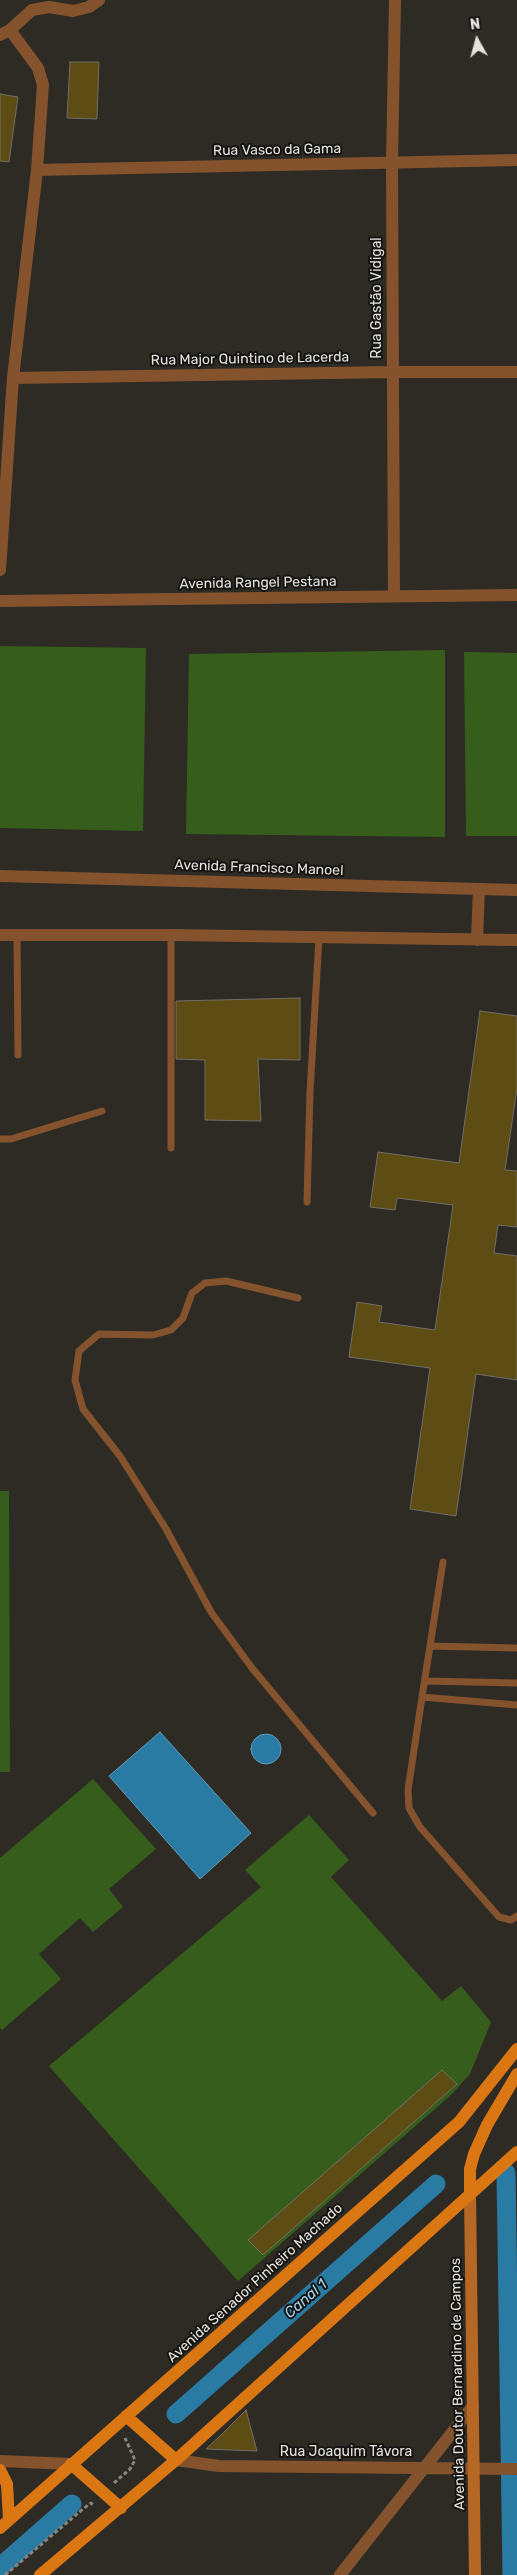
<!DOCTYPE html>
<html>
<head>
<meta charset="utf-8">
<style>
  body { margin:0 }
  #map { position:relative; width:517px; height:2575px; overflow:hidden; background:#2e2b25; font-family:Rubik,sans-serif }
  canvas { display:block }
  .north { position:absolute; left:452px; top:15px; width:50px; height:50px; -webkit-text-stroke:4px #151411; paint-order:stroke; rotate:353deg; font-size:14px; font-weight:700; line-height:20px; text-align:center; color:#e3e2dd }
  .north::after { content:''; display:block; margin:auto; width:18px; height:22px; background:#e3e2dd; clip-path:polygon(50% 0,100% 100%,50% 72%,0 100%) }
</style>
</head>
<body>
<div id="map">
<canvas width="517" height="2575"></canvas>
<div class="north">N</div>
</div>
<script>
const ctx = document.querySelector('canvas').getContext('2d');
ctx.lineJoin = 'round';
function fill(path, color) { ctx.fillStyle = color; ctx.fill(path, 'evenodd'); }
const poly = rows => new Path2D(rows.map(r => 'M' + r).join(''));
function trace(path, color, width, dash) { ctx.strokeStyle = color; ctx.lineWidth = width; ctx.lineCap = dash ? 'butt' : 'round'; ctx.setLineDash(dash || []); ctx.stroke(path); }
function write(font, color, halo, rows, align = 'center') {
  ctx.font = font + ' Rubik,sans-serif'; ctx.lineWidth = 4; ctx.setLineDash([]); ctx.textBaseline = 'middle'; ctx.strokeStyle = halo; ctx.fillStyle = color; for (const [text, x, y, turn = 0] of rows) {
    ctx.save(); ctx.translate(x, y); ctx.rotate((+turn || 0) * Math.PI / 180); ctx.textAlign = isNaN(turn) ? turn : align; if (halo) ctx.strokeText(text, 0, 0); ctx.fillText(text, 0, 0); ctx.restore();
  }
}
const green = poly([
  [0,646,146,648,143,831,0,828],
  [445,650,445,837,186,834,189,654],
  [464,652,517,653,517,836,466,836],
  [0,1491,9,1491,10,1772,0,1772],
  [93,1779,156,1849,109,1889,123,1907,93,1932,80,1918,39,1954,61,1979,2,2030,0,2028,0,1858],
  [309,1815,349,1860,331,1877,442,2001,461,1986,491,2022,470,2074,451,2095,238,2281,49,2066,261,1887,245,1870]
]);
const water = poly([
  [160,1732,251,1833,200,1879,109,1776,160,1732],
  '251 1749a15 15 0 1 1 30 0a15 15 0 1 1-30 0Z'
]);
const canal = poly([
  [506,2173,512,2575],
  [176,2414,436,2184],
  [0,2567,72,2504]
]);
const building = poly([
  [70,62,99,62,97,119,67,118,70,62],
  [0,94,18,97,9,162,0,161,0,94],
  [300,998,300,1060,258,1059,261,1121,205,1120,205,1060,176,1059,176,1001,300,998],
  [480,1011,517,1016,517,1088,505,1170,517,1171,517,1227,498,1225,494,1253,517,1256,517,1380,476,1374,456,1516,410,1509,430,1368,349,1357,357,1302,382,1306,379,1322,435,1330,453,1205,397,1198,395,1210,370,1207,378,1152,459,1163,480,1011],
  [442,2070,457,2084,263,2255,248,2240,442,2070],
  [246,2410,257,2451,206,2449,222,2434,246,2410]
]);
const path = poly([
  [114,2483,130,2469,135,2460,125,2438],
  [5,2575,83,2509,91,2503,93,2505]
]);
const service = poly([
  [17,936,18,1055],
  [0,1139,11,1139,102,1111],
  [171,1148,171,935],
  [307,1202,310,1092,319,938],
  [298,1298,226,1281,205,1283,192,1293,183,1318,171,1330,153,1335,99,1334,79,1351,75,1380,83,1409,120,1456,166,1529,211,1612,252,1668,373,1813],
  [443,1562,430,1646,517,1648],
  [430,1646,422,1697,517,1705],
  [425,1681,517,1683],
  [422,1697,408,1790,409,1808,420,1827,499,1917,511,1920,517,1916]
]);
const minor = poly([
  [0,35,10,30,32,10,49,7,73,11,89,7,99,0],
  [37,170,517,160],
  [13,378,392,372,517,372],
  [0,570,13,378,37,170,43,85,38,68,10,30],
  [394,596,392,162,395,0],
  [176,2460,219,2466,517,2469],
  [0,2461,71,2464],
  [340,2575,473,2406]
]);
const tertiary = poly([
  [0,601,517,595],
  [0,876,517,890],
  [0,935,171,935,517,940],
  [477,940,479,889]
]);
const secondary = poly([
  [470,2193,475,2575]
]);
const primary = poly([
  [470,2193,470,2169,474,2154,487,2125,517,2074],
  [126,2416,176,2460],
  [71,2464,121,2508],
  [0,2470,7,2484,9,2520],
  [0,2528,459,2122,517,2049],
  [40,2575,176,2460,517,2152]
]);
const streetNames = [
  ["Rua Vasco da Gama",277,150,-1],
  ["Rua Gastão Vidigal",377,298,-90],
  ["Rua Major Quintino de Lacerda",250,359,-1],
  ["Avenida Rangel Pestana",258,583,-1],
  ["Avenida Francisco Manoel",259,868,2],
  ["Avenida Senador Pinheiro Machado",255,2283,-42],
  ["Avenida Doutor Bernardino de Campos",458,2384,-91],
  ["Rua Joaquim Távora",346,2452]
];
const waterNames = [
  ["Canal 1",306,2299,-41]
];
fill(green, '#365d1b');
fill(water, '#2a7ba4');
trace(water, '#629ab5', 1);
trace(canal, '#2a7ba4', 19);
fill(building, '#5e4c15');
trace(building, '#716e67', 1);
trace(path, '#878580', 3, [4, 2.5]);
trace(service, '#84532e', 7);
trace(minor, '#84532e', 12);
trace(tertiary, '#84532e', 12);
trace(secondary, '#b56826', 12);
trace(primary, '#db7713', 12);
write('14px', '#e3e2dd', '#151411', streetNames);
write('italic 15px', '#a6d3ef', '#151411', waterNames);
</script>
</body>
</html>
